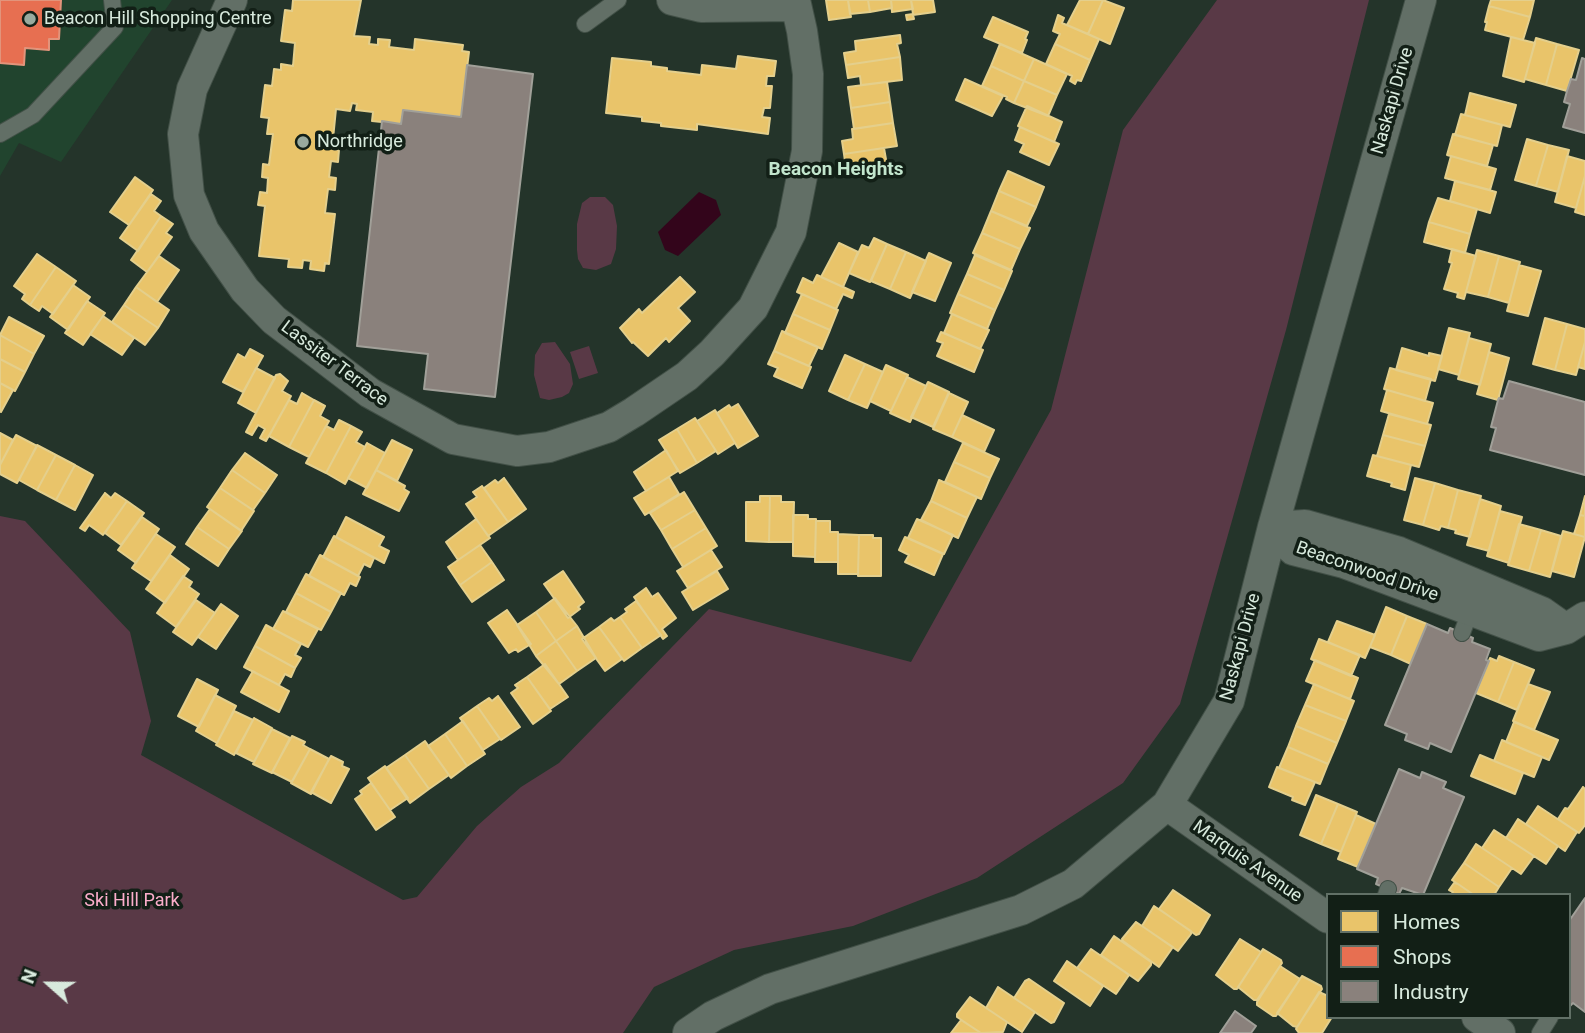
<!DOCTYPE html>
<html>
<head>
<meta charset="utf-8">
<style>
  body { margin:0 }
  #map { position:relative; width:1585px; height:1033px; overflow:hidden; background:#24342a; font-family:Roboto,sans-serif }
  canvas { display:block }
  .legend { position:absolute; left:1326px; top:893px; width:245px; height:126px; box-sizing:border-box; background:#121f16; border:2px solid #617066; margin:0; padding:9px 12px; list-style:none; font-size:21px; color:#d8eadd }
  .legend li { display:flex; align-items:center; gap:14px; height:35px }
  .legend b { width:35px; border:2px solid #617066 }
  .north { position:absolute; left:14px; top:949px; width:70px; height:70px; -webkit-text-stroke:5px #121f16; paint-order:stroke; rotate:291deg; font-size:19px; font-weight:700; line-height:28px; text-align:center; color:#d8eadd }
  .north::after { content:''; display:block; margin:auto; width:24px; height:32px; background:#d8eadd; clip-path:polygon(50% 0,100% 100%,50% 72%,0 100%) }
</style>
</head>
<body>
<div id="map">
<canvas width="1585" height="1033"></canvas>
<ul class="legend">
<li><b style="height:19px;background:#e9c46a"></b>Homes</li>
<li><b style="height:19px;background:#e76f51"></b>Shops</li>
<li><b style="height:19px;background:#8a817c"></b>Industry</li>
</ul>
<div class="north">N</div>
</div>
<script>
const ctx = document.querySelector('canvas').getContext('2d');
ctx.lineJoin = 'round';
function fill(path, color) { ctx.fillStyle = color; ctx.fill(path, 'evenodd'); }
const poly = rows => new Path2D(rows.map(r => 'M' + r).join(''));
function trace(path, color, width, dash) { ctx.strokeStyle = color; ctx.lineWidth = width; ctx.lineCap = dash ? 'butt' : 'round'; ctx.setLineDash(dash || []); ctx.stroke(path); }
function write(font, color, halo, rows, align = 'center') {
  ctx.font = font + ' Roboto,sans-serif'; ctx.lineWidth = 7; ctx.setLineDash([]); ctx.textBaseline = 'middle'; ctx.strokeStyle = halo; ctx.fillStyle = color; for (const [text, x, y, turn = 0] of rows) {
    ctx.save(); ctx.translate(x, y); ctx.rotate((+turn || 0) * Math.PI / 180); ctx.textAlign = isNaN(turn) ? turn : align; if (halo) ctx.strokeText(text, 0, 0); ctx.fillText(text, 0, 0); ctx.restore();
  }
}
const built = poly([
  [0,0,172,0,61,162,19,143,0,176]
]);
const green = poly([
  [1217,0,1369,0,1286,330,1180,704,1123,783,977,878,853,926,734,950,654,987,623,1033,0,1033,0,516,25,521,130,632,151,721,141,755,403,900,417,897,477,826,521,787,559,763,709,609,911,662,1051,410,1123,130],
  [590,197,605,197,613,205,617,226,616,249,611,264,596,270,583,268,578,259,577,250,577,224,582,203],
  [555,342,570,364,573,384,569,393,562,397,549,400,540,398,534,375,535,355,542,343],
  [589,346,598,373,579,379,570,352]
]);
const water = poly([
  [699,192,716,200,721,215,678,256,665,250,658,232]
]);
const homes = poly([
  [293,0,361,0,354,36,370,37,369,44,378,45,378,39,390,40,389,47,414,50,415,39,463,45,462,51,469,52,461,117,403,110,401,124,372,121,373,112,356,110,357,104,352,103,350,111,336,109,332,149,339,150,338,162,331,161,329,177,336,178,335,190,328,189,325,213,335,214,329,264,325,263,324,271,310,269,311,261,303,260,302,268,288,267,289,259,259,256,265,206,258,205,260,192,267,193,268,178,262,177,263,164,269,165,273,134,267,134,269,118,261,117,265,85,272,86,274,69,281,70,281,64,293,66,295,43,281,41,285,10,292,11,293,0],
  [826,0,848,0,851,17,829,20,826,0],
  [848,0,868,0,870,12,850,14,848,0],
  [868,0,891,0,892,8,870,12,868,0],
  [891,0,911,0,913,9,892,12,891,0],
  [911,0,933,0,935,12,913,15,914,19,907,20,906,15,913,14,911,0],
  [1080,0,1103,0,1088,34,1067,25,1080,0],
  [1103,0,1124,8,1110,44,1088,34,1103,0],
  [1491,0,1534,0,1530,17,1489,6,1491,0],
  [1489,6,1530,17,1523,40,1485,30,1487,22,1485,22,1489,6],
  [1058,15,1064,18,1062,23,1099,39,1090,60,1055,44,1060,34,1053,31,1058,15],
  [993,17,1028,32,1025,39,1027,40,1022,53,984,37,993,17],
  [900,35,901,43,897,44,900,57,846,65,844,53,856,51,855,41,900,35],
  [1511,37,1535,43,1524,82,1503,76,1511,37],
  [1536,38,1557,44,1546,85,1525,79,1536,38],
  [1000,44,1034,59,1024,81,991,66,1000,44],
  [1055,44,1090,60,1081,81,1077,80,1075,84,1070,81,1072,76,1046,64,1055,44],
  [1557,44,1579,50,1567,91,1546,85,1557,44],
  [738,56,776,61,774,76,767,76,766,86,772,86,770,108,764,108,762,117,770,118,768,134,697,124,697,130,661,126,661,123,642,121,642,117,606,113,612,58,651,62,651,66,667,68,667,71,701,75,702,65,736,69,738,56],
  [900,57,902,80,861,85,860,76,848,78,846,65,900,57],
  [1034,59,1067,74,1057,95,1024,81,1034,59],
  [991,66,1024,81,1014,103,1006,99,1007,97,982,86,991,66],
  [965,79,1003,96,992,116,956,100,965,79],
  [1024,81,1057,95,1048,116,1014,103,1024,81],
  [887,82,890,102,851,108,848,87,887,82],
  [1470,93,1516,105,1510,127,1465,115,1470,93],
  [890,102,893,123,854,129,851,108,890,102],
  [1027,106,1062,122,1054,142,1018,126,1027,106],
  [1461,114,1502,125,1497,146,1455,135,1461,114],
  [893,123,897,146,844,154,842,141,853,139,852,129,893,123],
  [1020,127,1059,144,1049,165,1020,152,1024,144,1015,140,1020,127],
  [1453,134,1493,145,1487,166,1447,155,1453,134],
  [1527,139,1548,145,1536,186,1515,180,1527,139],
  [1548,145,1569,150,1558,192,1536,186,1548,145],
  [884,148,888,171,851,176,849,168,846,168,844,154,884,148],
  [1451,156,1496,169,1490,190,1445,178,1451,156],
  [1567,156,1585,161,1585,176,1576,208,1555,202,1567,156],
  [1008,171,1044,187,1036,207,999,191,1008,171],
  [1585,176,1585,215,1575,212,1585,176],
  [135,177,153,190,129,225,110,212,135,177],
  [1455,181,1496,192,1490,213,1450,201,1455,181],
  [999,191,1036,207,1027,226,991,211,999,191],
  [151,194,161,201,154,211,161,216,138,251,120,238,151,194],
  [1438,198,1477,209,1470,234,1429,222,1438,198],
  [991,211,1030,228,1020,249,982,233,991,211],
  [161,216,173,224,166,233,172,237,147,272,131,260,161,216],
  [1429,222,1470,234,1465,253,1424,242,1429,222],
  [982,233,1020,249,1011,270,973,253,982,233],
  [874,238,887,244,870,282,849,273,862,245,869,248,874,238],
  [839,243,858,252,843,287,821,277,839,243],
  [887,244,906,252,890,289,871,281,887,244],
  [1452,249,1476,256,1464,299,1457,297,1458,293,1444,289,1452,263,1449,262,1452,249],
  [1477,250,1499,256,1488,297,1466,292,1477,250],
  [906,252,926,261,910,298,890,289,906,252],
  [929,253,951,263,935,301,912,292,929,253],
  [37,254,56,267,30,305,22,299,25,294,14,286,37,254],
  [975,255,1012,271,1004,290,967,274,975,255],
  [159,256,179,270,157,302,136,287,159,256],
  [1499,256,1520,262,1509,303,1488,297,1499,256],
  [1519,265,1541,271,1528,316,1507,311,1519,265],
  [56,267,76,281,53,314,42,306,39,311,30,305,56,267],
  [967,274,1004,290,995,310,958,294,967,274],
  [817,275,854,292,852,298,843,294,836,309,797,292,803,278,813,283,817,275],
  [680,277,695,292,678,308,690,321,669,342,666,338,648,356,633,342,632,343,620,328,639,309,642,313,680,277],
  [73,285,90,297,68,330,50,317,73,285],
  [136,287,169,310,158,328,124,305,136,287],
  [802,294,838,310,830,330,793,314,802,294],
  [958,294,995,310,987,329,950,313,958,294],
  [87,301,105,313,83,345,65,333,87,301],
  [124,305,158,328,145,345,112,322,124,305],
  [793,314,830,330,822,349,785,333,793,314],
  [952,314,989,330,980,349,944,333,952,314],
  [103,316,134,338,122,355,90,334,103,316],
  [9,317,44,336,34,354,0,335,9,317],
  [1545,318,1567,324,1555,370,1533,364,1545,318],
  [1567,324,1585,329,1585,342,1576,375,1555,370,1567,324],
  [1449,328,1470,333,1459,375,1438,369,1449,328],
  [782,331,818,347,809,366,774,351,782,331],
  [941,332,983,350,974,372,937,356,943,343,937,341,941,332],
  [0,335,34,354,25,372,0,359,0,335],
  [1469,338,1491,344,1480,385,1458,379,1469,338],
  [1585,342,1585,369,1578,367,1585,342],
  [1402,348,1429,356,1429,353,1442,356,1435,381,1396,370,1402,348],
  [250,349,263,356,243,392,223,382,238,354,245,358,250,349],
  [774,351,811,367,802,388,774,376,778,368,768,364,774,351],
  [1489,352,1509,358,1498,400,1477,394,1489,352],
  [845,355,865,364,848,400,829,391,845,355],
  [0,359,25,372,15,391,0,383,0,359],
  [865,364,883,372,867,408,848,400,865,364],
  [886,365,908,375,891,411,870,401,886,365],
  [256,368,275,378,256,413,238,403,256,368],
  [1390,368,1431,379,1425,401,1384,389,1390,368],
  [280,374,288,381,282,391,291,396,266,441,260,438,265,429,258,425,252,435,246,432,276,375,280,374],
  [907,377,926,386,910,422,890,413,907,377],
  [928,382,949,392,933,427,911,417,928,382],
  [0,383,13,390,1,412,0,411,0,383],
  [1387,390,1433,403,1427,424,1381,411,1387,390],
  [302,393,314,400,289,447,269,436,289,400,297,404,302,393],
  [949,393,968,402,952,437,933,429,949,393],
  [314,400,325,406,320,416,329,421,309,457,289,447,314,400],
  [738,404,758,436,738,448,717,413,729,405,731,408,738,404],
  [715,410,735,443,718,454,697,421,715,410],
  [1389,414,1431,425,1425,446,1383,435,1389,414],
  [962,415,994,430,984,452,952,437,962,415],
  [695,418,716,451,697,463,677,429,695,418],
  [339,420,351,426,326,473,306,463,326,426,334,430,339,420],
  [351,426,362,432,356,442,365,447,345,484,326,473,351,426],
  [677,429,697,463,680,473,659,440,677,429],
  [0,433,13,440,0,465,0,433],
  [16,435,37,446,17,483,0,474,0,465,16,435],
  [1383,435,1425,446,1419,467,1377,456,1383,435],
  [392,440,412,450,397,481,376,470,392,440],
  [367,443,385,453,367,488,348,478,367,443],
  [963,443,999,459,990,478,954,462,963,443],
  [37,445,56,455,37,490,19,480,37,445],
  [666,450,678,471,646,491,634,472,666,450],
  [245,453,277,475,265,493,232,470,245,453],
  [56,455,75,465,56,500,37,490,56,455],
  [1373,455,1411,465,1405,490,1391,486,1392,483,1367,476,1373,455],
  [954,462,990,478,981,499,945,482,954,462],
  [75,465,93,475,75,510,56,500,75,465],
  [232,470,265,493,253,510,220,488,232,470],
  [376,470,405,486,404,489,409,492,399,511,363,494,376,470],
  [669,477,679,494,645,515,634,498,669,477],
  [504,478,526,509,508,522,484,488,495,480,498,483,504,478],
  [1415,478,1435,483,1423,525,1404,520,1415,478],
  [939,480,977,497,967,518,931,501,939,480],
  [1435,483,1458,490,1448,528,1441,526,1439,530,1423,525,1435,483],
  [482,486,508,522,488,536,466,504,477,497,473,492,482,486],
  [220,488,254,511,241,531,207,507,220,488],
  [1458,490,1481,496,1470,537,1455,533,1456,530,1448,528,1458,490],
  [684,492,695,510,661,530,650,513,684,492],
  [105,493,111,498,115,493,127,501,103,535,89,525,85,531,80,528,105,493],
  [760,496,770,496,769,542,746,541,746,502,760,502,760,496],
  [770,496,781,496,781,502,794,502,793,542,769,542,770,496],
  [1585,496,1585,516,1580,515,1585,496],
  [1480,499,1501,506,1489,551,1467,545,1480,499],
  [127,501,144,513,121,545,105,533,127,501],
  [931,501,967,518,958,538,921,520,931,501],
  [210,509,242,531,229,549,197,527,210,509],
  [695,510,706,528,672,549,661,530,695,510],
  [1500,511,1522,517,1509,563,1487,556,1500,511],
  [793,515,808,515,808,519,816,519,815,557,793,556,793,515],
  [1580,515,1585,516,1585,537,1574,534,1580,515],
  [142,517,159,529,136,563,118,550,142,517],
  [346,517,384,537,379,546,389,551,384,563,336,537,346,517],
  [476,519,490,538,458,560,446,542,476,519],
  [917,519,953,535,944,554,908,538,917,519],
  [816,521,830,521,830,532,838,532,838,562,815,562,816,521],
  [1519,524,1541,530,1529,571,1508,565,1519,524],
  [197,527,229,549,218,566,186,544,197,527],
  [706,528,717,546,683,567,672,549,706,528],
  [1541,530,1561,536,1550,577,1529,571,1541,530],
  [1563,531,1585,537,1574,577,1552,571,1563,531],
  [156,534,175,547,151,581,132,568,156,534],
  [838,534,859,535,858,574,838,574,838,534],
  [859,535,873,535,873,538,881,538,881,576,858,576,859,535],
  [334,536,374,558,370,567,364,564,358,576,323,557,334,536],
  [905,537,943,554,934,575,905,562,909,555,899,550,905,537],
  [480,545,492,562,460,585,448,567,480,545],
  [711,550,722,567,688,588,677,571,711,550],
  [170,555,189,569,165,603,146,589,170,555],
  [320,555,360,577,356,586,350,583,344,595,309,576,320,555],
  [492,562,504,580,472,602,460,585,492,562],
  [563,571,584,602,578,607,580,609,568,618,544,584,563,571],
  [717,571,728,589,693,610,682,592,717,571],
  [306,574,341,593,331,612,296,593,306,574],
  [183,576,192,582,189,587,199,594,176,627,157,613,183,576],
  [646,588,652,597,658,593,676,618,662,629,667,636,663,639,634,597,646,588],
  [296,593,331,612,321,630,286,612,296,593],
  [555,598,577,626,556,641,536,612,555,598],
  [196,600,215,613,192,645,173,632,196,600],
  [636,601,661,635,642,648,620,617,627,612,625,609,636,601],
  [221,604,238,616,216,649,198,637,221,604],
  [1386,607,1407,616,1391,655,1370,647,1386,607],
  [507,610,531,644,518,652,516,649,509,653,488,623,507,610],
  [283,611,318,629,308,647,273,629,283,611],
  [536,612,556,641,536,656,517,625,536,612],
  [1407,616,1427,624,1411,664,1391,655,1407,616],
  [620,617,642,648,624,661,599,627,611,618,614,621,620,617],
  [1337,621,1375,635,1365,658,1328,642,1337,621],
  [266,625,301,644,295,655,301,658,295,668,255,646,266,625],
  [577,626,596,658,577,671,556,641,577,626],
  [599,627,622,659,605,671,582,639,599,627],
  [1319,639,1360,655,1351,676,1311,659,1319,639],
  [556,641,577,671,559,684,536,656,556,641],
  [255,646,295,668,291,677,285,674,279,685,244,667,255,646],
  [1499,656,1514,662,1498,702,1476,693,1490,658,1497,661,1499,656],
  [1315,660,1358,678,1350,699,1306,681,1315,660],
  [1514,662,1534,670,1517,710,1498,702,1514,662],
  [545,664,568,697,550,709,527,677,545,664],
  [253,671,289,691,279,712,241,692,253,671],
  [527,677,551,711,533,724,511,693,518,688,515,685,527,677],
  [197,679,218,690,199,727,178,716,197,679],
  [1314,684,1354,701,1346,721,1305,705,1314,684],
  [1528,684,1550,692,1534,730,1513,721,1528,684],
  [215,695,236,706,217,743,196,731,215,695],
  [498,696,520,727,501,740,477,706,489,698,492,701,498,696],
  [1305,705,1346,721,1337,743,1296,726,1305,705],
  [477,706,500,739,483,750,460,718,477,706],
  [234,711,253,720,234,755,216,745,234,711],
  [254,718,272,728,254,762,236,753,254,718],
  [463,721,485,754,467,766,445,734,463,721],
  [1514,722,1558,740,1549,760,1506,742,1514,722],
  [1296,726,1337,743,1328,764,1288,747,1296,726],
  [272,729,290,738,272,773,253,764,272,729],
  [445,734,467,766,451,778,428,746,445,734],
  [292,736,305,742,303,745,310,749,292,782,272,772,292,736],
  [1502,740,1542,757,1534,777,1494,761,1502,740],
  [425,741,449,775,429,789,405,755,425,741],
  [1288,747,1328,764,1320,784,1279,768,1288,747],
  [310,749,329,759,311,794,291,783,310,749],
  [405,755,429,789,410,803,386,768,405,755],
  [1480,755,1523,773,1515,794,1471,776,1480,755],
  [331,756,343,762,342,766,349,769,331,803,311,792,331,756],
  [385,766,408,798,390,810,368,778,385,766],
  [1277,767,1315,782,1305,805,1292,800,1293,797,1269,787,1277,767],
  [371,783,395,817,376,830,355,799,362,794,360,791,371,783],
  [1583,787,1585,789,1585,825,1579,833,1558,819,1565,808,1568,809,1583,787],
  [1316,795,1338,804,1321,844,1300,835,1316,795],
  [1338,804,1357,812,1341,852,1321,844,1338,804],
  [1538,806,1577,832,1565,851,1526,824,1538,806],
  [1356,815,1376,824,1358,867,1338,859,1356,815],
  [1518,819,1558,846,1546,864,1506,838,1518,819],
  [1494,830,1534,856,1521,874,1482,848,1494,830],
  [1476,844,1512,868,1499,887,1464,863,1476,844],
  [1464,863,1499,887,1494,895,1474,895,1452,880,1464,863],
  [1454,883,1458,884,1474,895,1451,895,1453,892,1449,890,1454,883],
  [1173,890,1210,915,1199,934,1196,935,1159,909,1173,890],
  [1154,906,1191,931,1191,934,1178,951,1142,926,1154,906],
  [1136,922,1173,947,1159,967,1123,941,1122,939,1136,922],
  [1114,936,1151,962,1151,965,1138,981,1101,955,1114,936],
  [1240,939,1261,952,1237,989,1234,989,1216,975,1240,939],
  [1091,949,1129,975,1116,994,1077,968,1091,949],
  [1263,949,1281,960,1282,963,1257,1000,1254,1000,1238,987,1263,949],
  [1067,961,1103,986,1090,1006,1054,981,1067,961],
  [1280,966,1300,979,1276,1016,1273,1016,1257,1005,1257,1002,1280,966],
  [1302,976,1321,986,1322,989,1297,1027,1293,1026,1277,1013,1302,976],
  [1029,979,1064,1003,1054,1022,1051,1023,1014,998,1025,981,1029,979],
  [998,987,1035,1012,1022,1032,986,1008,998,987],
  [1319,992,1328,996,1328,1017,1332,1017,1322,1033,1299,1033,1296,1029,1319,992],
  [970,997,1007,1022,1003,1032,981,1033,957,1017,957,1014,970,997],
  [961,1020,981,1033,951,1033,961,1020]
]);
const shops = poly([
  [0,0,61,0,59,39,49,39,49,50,25,48,24,65,0,63,0,0]
]);
const industry = poly([
  [1582,58,1585,59,1585,133,1563,127,1570,104,1564,102,1567,91,1571,79,1576,80,1582,58],
  [467,65,533,74,495,397,424,389,428,354,357,346,382,121,401,124,403,110,461,117,467,65],
  [1509,381,1585,402,1585,475,1490,450,1496,428,1491,427,1498,400,1499,398,1503,399,1509,381],
  [1427,624,1448,633,1450,628,1473,638,1472,642,1490,649,1486,660,1489,661,1451,752,1430,743,1428,749,1405,740,1407,734,1385,725,1427,624],
  [1399,769,1420,778,1422,772,1446,782,1443,788,1464,797,1423,895,1402,888,1399,894,1376,884,1378,878,1357,869,1399,769],
  [1585,898,1585,1012,1573,1003,1569,1007,1569,921,1585,898],
  [1235,1011,1256,1026,1251,1033,1220,1033,1235,1011]
]);
const service = poly([
  [585,24,618,0],
  [0,134,33,115,115,27,112,0],
  [1462,633,1471,609],
  [1386,895,1388,889],
  [1540,1033,1550,1017]
]);
const minor = poly([
  [232,0,192,89,183,134,189,195,204,231,245,290,274,320,370,393,453,439,517,451,549,447,609,427,634,412,687,376,712,353,753,308,791,232,807,151,808,74,802,31,795,0],
  [672,0,701,7,796,6],
  [1273,527,1293,550,1344,563,1539,636,1566,629,1585,617],
  [1273,527,1305,525,1399,552,1542,612,1566,629],
  [1167,805,1328,918],
  [1477,1017,1500,1033],
  [688,1033,713,1016,770,989,1021,910,1073,884,1167,805,1229,701,1273,527,1421,0]
]);
const markers = [
  [30,19,7,"#99aa9e"],
  [303,142,7,"#99aa9e"]
];
const poiNames = [
  ["Beacon Hill Shopping Centre",44,19],
  ["Northridge",317,142]
];
const streetNames = [
  ["Naskapi Drive",1393,101,-74],
  ["Lassiter Terrace",334,364,37],
  ["Beaconwood Drive",1367,572,19],
  ["Naskapi Drive",1241,647,-75],
  ["Marquis Avenue",1247,862,35]
];
const parkNames = [
  ["Ski Hill Park",132,901]
];
const neighbourhoodNames = [
  ["Beacon Heights",836,170]
];
fill(built, '#21442e');
fill(green, '#593946');
fill(water, '#33051b');
fill(homes, '#e9c46a');
trace(homes, '#e4cf8c', 2);
fill(shops, '#e76f51');
trace(shops, '#e2947b', 2);
fill(industry, '#8a817c');
trace(industry, '#a1a099', 2);
trace(service, '#425047', 18);
trace(minor, '#425047', 32);
trace(service, '#626f66', 16);
trace(minor, '#626f66', 30);
for (const [x, y, r, color] of markers) { const dot = new Path2D(); dot.arc(x, y, r, 0, 2 * Math.PI); ctx.fillStyle = color; ctx.fill(dot); trace(dot, '#121f16', 2.5); }
write('18px', '#d8eadd', '#121f16', poiNames, 'left');
write('18px', '#d8eadd', '#121f16', streetNames);
write('18px', '#fcadcb', '#121f16', parkNames);
write('bold 19px', '#c2e6cd', '#121f16', neighbourhoodNames);
</script>
</body>
</html>
